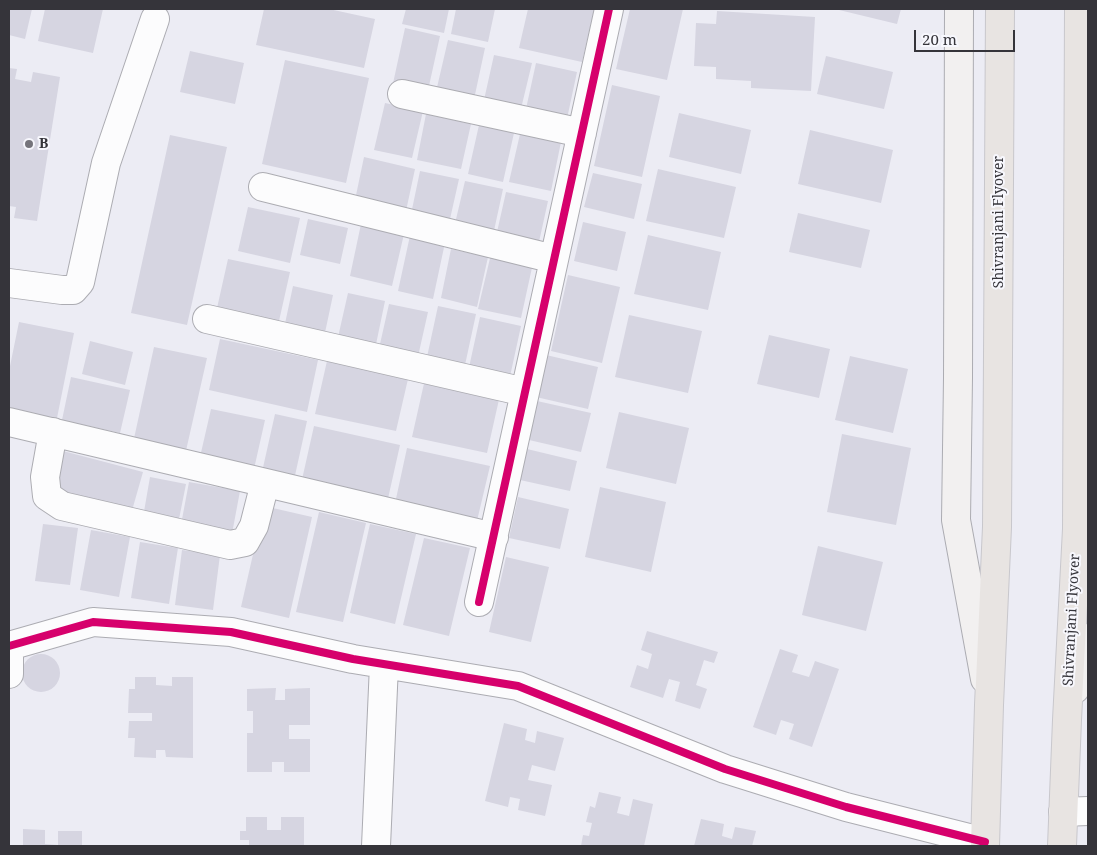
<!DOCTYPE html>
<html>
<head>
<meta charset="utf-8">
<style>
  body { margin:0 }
  #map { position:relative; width:1097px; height:855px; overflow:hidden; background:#ececf4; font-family:"Noto Serif",serif }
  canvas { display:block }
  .frame { position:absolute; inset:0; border:10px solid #35343a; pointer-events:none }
  .scale { position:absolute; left:914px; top:30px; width:101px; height:22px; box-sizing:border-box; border:2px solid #35343a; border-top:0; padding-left:6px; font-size:15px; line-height:18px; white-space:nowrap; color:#35343a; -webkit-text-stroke:4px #f7f7fd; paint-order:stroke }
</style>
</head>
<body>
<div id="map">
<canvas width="1097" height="855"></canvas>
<div class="frame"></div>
<div class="scale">20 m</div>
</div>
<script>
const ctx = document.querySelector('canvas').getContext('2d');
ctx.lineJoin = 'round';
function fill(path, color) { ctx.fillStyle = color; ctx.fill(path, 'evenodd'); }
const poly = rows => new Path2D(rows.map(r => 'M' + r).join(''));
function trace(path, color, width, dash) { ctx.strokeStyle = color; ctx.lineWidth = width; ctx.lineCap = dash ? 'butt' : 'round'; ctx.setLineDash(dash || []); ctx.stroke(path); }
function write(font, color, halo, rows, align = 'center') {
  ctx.font = font + ' "Noto Serif",serif'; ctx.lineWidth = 4; ctx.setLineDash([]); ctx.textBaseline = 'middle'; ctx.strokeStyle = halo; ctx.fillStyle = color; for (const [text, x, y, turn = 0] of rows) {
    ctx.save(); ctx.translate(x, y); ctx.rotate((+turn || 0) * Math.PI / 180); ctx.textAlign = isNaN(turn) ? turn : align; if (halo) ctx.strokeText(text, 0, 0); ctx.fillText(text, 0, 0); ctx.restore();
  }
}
const building = poly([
  [9,9,32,9,25,39,9,35],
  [45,9,103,9,93,53,38,41],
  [264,9,329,9,375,19,364,68,256,45],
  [406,9,449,9,444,33,402,24],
  [456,9,495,9,488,42,451,34],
  [528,9,588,9,594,10,582,62,519,48],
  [630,9,683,9,667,80,616,69],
  [835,9,901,9,897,24],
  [717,11,815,17,811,91,751,88,751,81,716,79,716,67,694,66,696,23,716,24],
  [405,28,440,36,427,95,392,88],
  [448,40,485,48,473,104,435,96],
  [190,51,244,63,235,104,180,92],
  [494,55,532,63,519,117,482,109],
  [826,56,893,72,884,109,817,94],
  [285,60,369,78,346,183,262,164],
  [536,63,577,72,565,128,524,118],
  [9,68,17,69,15,79,31,82,33,72,60,77,37,221,14,218,16,207,9,206],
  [612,85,660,96,642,177,594,166],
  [385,103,423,111,412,158,374,150],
  [679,113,751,130,741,174,669,157],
  [426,114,471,124,461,169,417,160],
  [479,125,514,133,503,182,468,174],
  [810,130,893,150,881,203,798,184],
  [520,134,561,142,551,191,509,182],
  [170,135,227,147,187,325,131,313],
  [364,157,415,169,406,211,355,200],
  [658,169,736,187,724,238,646,221],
  [420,171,459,179,448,228,410,219],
  [593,173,642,184,634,219,584,207],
  [465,181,503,189,492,240,453,232],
  [506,192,548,201,537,251,495,241],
  [248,207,300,218,290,263,238,251],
  [798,213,870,230,861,268,789,252],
  [308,219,348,228,340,264,300,255],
  [583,222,626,232,617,271,574,261],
  [361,224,404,234,392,286,350,276],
  [411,231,446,238,433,299,398,291],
  [648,235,721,252,708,310,634,294],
  [451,249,488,257,477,307,441,298],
  [491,254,533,263,521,318,478,309],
  [228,259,290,272,277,330,215,317],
  [568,275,620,287,602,363,551,351],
  [293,286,333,295,323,342,283,333],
  [348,293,385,301,374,354,336,346],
  [389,304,428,312,417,361,378,353],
  [438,306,476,314,465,365,427,357],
  [629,315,702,331,688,393,615,377],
  [480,317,521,326,509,381,468,372],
  [19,322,74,333,57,418,9,409,9,371],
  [769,335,830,349,819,398,757,384],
  [220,339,318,360,307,412,209,390],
  [90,341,133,352,125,385,82,374],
  [154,347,207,358,185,455,133,443],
  [546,355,598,367,588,409,536,397],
  [850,356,908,369,893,433,835,420],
  [327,361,408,379,396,431,315,414],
  [71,377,130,390,120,433,62,420],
  [425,379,500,395,487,453,412,437],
  [537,401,591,413,581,452,529,440],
  [211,409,265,420,254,469,200,457],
  [619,412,689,428,676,484,606,468],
  [275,414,307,421,294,480,262,472],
  [314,426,400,445,387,503,301,484],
  [842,434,911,448,896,525,827,512],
  [407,448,490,466,476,525,394,508],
  [527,449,577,461,570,491,520,480],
  [63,451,143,472,131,514,51,494],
  [150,477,186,484,177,529,142,523],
  [189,482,240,491,231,539,180,530],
  [600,487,666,502,651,572,585,557],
  [518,497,569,509,560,549,509,538],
  [264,506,312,517,289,618,241,607],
  [319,512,366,523,343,622,296,612],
  [43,524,78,528,70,585,35,581],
  [370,524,416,534,395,624,350,613],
  [91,530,130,537,119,597,80,590],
  [424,538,470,548,449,636,403,625],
  [140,542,178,548,169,604,131,598],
  [818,546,883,562,866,631,802,615],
  [182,550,220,555,213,610,175,605],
  [506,557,549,567,531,642,489,632],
  [647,631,718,652,714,663,704,660,696,685,707,689,700,709,675,701,680,682,669,679,663,698,630,687,637,665,648,669,652,654,641,650],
  [780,649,798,655,792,672,809,677,815,661,839,669,812,747,789,739,794,724,781,720,776,735,753,727],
  '22 673a19 19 0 1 1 38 0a19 19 0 1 1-38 0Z',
  [135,677,156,677,156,685,172,686,172,677,193,677,193,758,166,757,165,750,156,750,156,758,134,757,135,738,128,738,129,721,152,721,152,713,128,713,129,689,135,689],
  [276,688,275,700,285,700,285,689,310,688,310,725,289,725,289,739,310,739,310,772,284,772,284,762,272,762,272,772,247,772,247,733,253,733,253,711,247,711,247,689],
  [504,723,527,729,525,740,535,743,537,731,564,738,555,771,532,765,528,780,552,785,545,816,518,810,520,799,510,797,508,807,485,801],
  [599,792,621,797,617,813,629,816,633,799,653,804,644,846,581,846,583,835,589,836,592,823,586,822,590,806,595,808],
  [246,817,267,817,267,830,281,830,281,817,304,817,304,846,249,846,249,840,240,840,240,831,246,831],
  [701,819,724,824,722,836,732,839,735,827,756,831,752,846,694,846],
  [23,829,45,830,45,844,58,845,58,831,82,831,82,846,23,846]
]);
const minor = poly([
  [402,94,582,133],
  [263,187,554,259],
  [9,283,62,290,73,290,80,282,106,163,155,19],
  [207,319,525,392],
  [9,422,494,537],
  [53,432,45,477,47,496,62,506,230,545,245,542,254,526,265,483],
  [479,602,609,9],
  [9,646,93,622,231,632,353,659,518,686,725,769,846,807,985,842],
  [9,674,9,646],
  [1063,812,1088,811],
  [376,846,384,665]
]);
const secondary = poly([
  [959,9,958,378,956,520,985,679],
  [1075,689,1088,638]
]);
const primary = poly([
  [985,846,989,705,997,527,1000,9],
  [1062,846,1067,720,1077,529,1079,9]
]);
const cycleway = poly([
  [479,602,609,9],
  [9,646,93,622,231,632,353,659,518,686,725,769,846,807,985,842]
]);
const markers = [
  [29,144,5,"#75747b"]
];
const poiNames = [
  ["B",39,144]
];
const streetNames = [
  ["Shivranjani Flyover",999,222,-90],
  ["Shivranjani Flyover",1072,620,-87]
];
fill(building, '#d6d5e1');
trace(minor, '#acacb2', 30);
trace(secondary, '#acacb2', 30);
trace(primary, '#c8c7cc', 30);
trace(minor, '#fcfcfd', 28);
trace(secondary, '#f2f0f0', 28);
trace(primary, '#e8e4e2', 28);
trace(cycleway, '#d6006c', 8);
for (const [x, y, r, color] of markers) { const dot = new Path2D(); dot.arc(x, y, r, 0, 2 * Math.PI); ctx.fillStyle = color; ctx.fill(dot); trace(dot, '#f7f7fd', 2); }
write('bold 14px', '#35343a', '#f7f7fd', poiNames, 'left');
write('14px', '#35343a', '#f7f7fd', streetNames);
</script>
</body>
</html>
